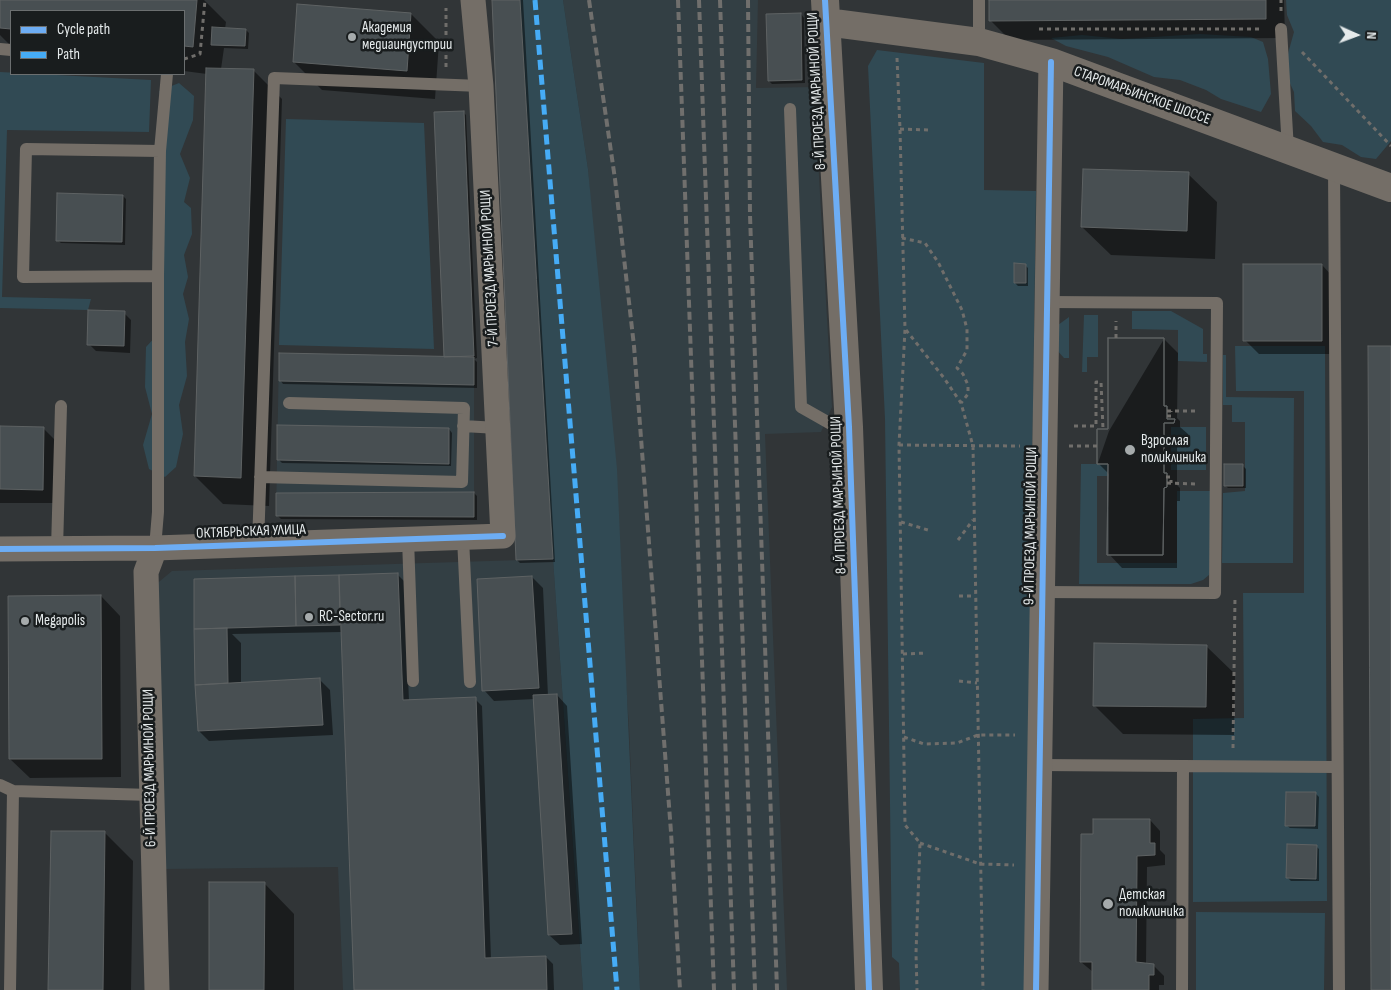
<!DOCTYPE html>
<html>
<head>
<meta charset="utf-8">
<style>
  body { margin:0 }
  #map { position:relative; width:1391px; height:990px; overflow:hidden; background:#313537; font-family:"Sofia Sans Condensed",sans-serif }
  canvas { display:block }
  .legend { position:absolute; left:10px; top:10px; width:175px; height:65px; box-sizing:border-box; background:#191d1e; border:1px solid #6b6f70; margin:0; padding:6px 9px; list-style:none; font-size:15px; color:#e5eaeb }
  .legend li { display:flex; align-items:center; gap:10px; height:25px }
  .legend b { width:25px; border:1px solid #6b6f70 }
  .north { position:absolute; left:1331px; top:10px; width:50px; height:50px; -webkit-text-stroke:4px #191d1e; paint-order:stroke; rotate:92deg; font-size:14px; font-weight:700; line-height:20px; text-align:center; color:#e5eaeb }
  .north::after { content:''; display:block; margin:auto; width:18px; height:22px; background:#e5eaeb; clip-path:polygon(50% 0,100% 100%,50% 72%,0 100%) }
</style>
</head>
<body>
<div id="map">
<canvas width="1391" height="990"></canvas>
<ul class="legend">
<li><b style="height:6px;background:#6dadf4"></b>Cycle path</li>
<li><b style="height:6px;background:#46acf6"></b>Path</li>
</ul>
<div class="north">N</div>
</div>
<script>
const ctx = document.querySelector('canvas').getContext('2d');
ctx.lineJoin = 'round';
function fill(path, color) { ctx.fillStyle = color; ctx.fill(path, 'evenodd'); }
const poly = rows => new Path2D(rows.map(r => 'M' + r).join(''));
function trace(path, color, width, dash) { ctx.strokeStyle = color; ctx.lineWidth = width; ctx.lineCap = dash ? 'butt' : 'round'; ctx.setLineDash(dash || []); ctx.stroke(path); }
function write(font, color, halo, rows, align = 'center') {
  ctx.font = font + ' "Sofia Sans Condensed",sans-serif'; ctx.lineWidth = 5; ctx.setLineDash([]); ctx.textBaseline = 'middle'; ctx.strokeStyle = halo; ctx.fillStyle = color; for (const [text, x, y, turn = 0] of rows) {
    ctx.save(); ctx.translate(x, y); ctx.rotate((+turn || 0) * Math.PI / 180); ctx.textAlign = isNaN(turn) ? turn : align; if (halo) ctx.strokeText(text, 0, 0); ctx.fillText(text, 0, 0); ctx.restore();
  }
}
const built = poly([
  [563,0,758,0,756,88,814,87,832,407,821,432,765,434,787,990,640,990,629,726,588,169],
  [279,353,474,357,474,517,276,516],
  [553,559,583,990,343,990,338,867,164,869,154,586,172,571]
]);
const green = poly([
  [520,0,563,0,588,169,617,469,640,990,583,990,553,559],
  [1286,0,1391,0,1391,141,1376,159,1361,157,1342,145,1323,142,1311,126,1295,111,1294,92,1286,75,1287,57,1294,32,1287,15],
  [1200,34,1251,37,1263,42,1268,59,1271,94,1261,112,1221,99,1206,90,1180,80,1154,77,1108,57,1066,46,1051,38,1082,35,1122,39],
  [877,50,984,63,984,190,1036,191,1025,990,900,990,899,963,892,957,885,419,868,66],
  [0,72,151,80,149,132,7,130,2,297,91,299,88,310,0,308],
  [179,83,194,96,193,120,180,154,190,178,184,202,191,208,192,234,184,255,188,277,183,294,189,319,185,342,187,376,179,405,183,434,176,467,165,477,149,469,143,445,152,414,145,387,146,347,158,334,152,252,159,227,162,121,159,91],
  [286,119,424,123,434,349,279,345],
  [1132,311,1171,311,1203,329,1203,354,1207,354,1207,362,1178,361,1178,330,1132,329],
  [1084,315,1098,315,1098,357,1087,357,1087,372,1082,372],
  [1069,317,1069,358,1064,358,1055,348,1058,325],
  [1235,346,1325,346,1327,901,1193,902,1193,719,1244,718,1243,593,1304,593,1304,391,1236,391],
  [1223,355,1226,355,1226,397,1294,398,1293,563,1222,563,1223,493,1245,491,1245,422,1232,422,1232,405,1223,405],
  [1171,427,1206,427,1206,470,1171,470],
  [1081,464,1108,464,1108,476,1097,476,1097,563,1177,563,1177,491,1211,491,1211,571,1209,575,1203,580,1191,584,1079,584],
  [1196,912,1325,913,1324,990,1196,990]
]);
const shadow = poly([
  [0,0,204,0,226,22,225,29,246,30,249,33,248,49,224,48,221,69,254,71,282,99,269,506,223,504,195,476,207,74,184,71,184,11,11,11,11,46,0,35],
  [493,0,523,0,555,562,520,563,517,560],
  [990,0,1284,0,1285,38,1010,40,990,20],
  [411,14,439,42,435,99,322,90,294,62],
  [801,14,804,18,805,83,772,84,769,81],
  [463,112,466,115,477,358,474,359,477,362,477,388,283,384,280,380,445,358],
  [1188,174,1217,202,1215,259,1111,255,1082,227],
  [123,196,126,199,125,245,61,243,57,240],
  [1025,265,1028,268,1028,286,1018,286,1015,283],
  [1322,265,1335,279,1336,354,1259,354,1245,340],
  [124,313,131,320,130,353,96,351,89,344],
  [1164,339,1178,353,1177,418,1180,421,1180,427,1188,434,1188,436,1177,437,1177,485,1180,488,1180,501,1177,501,1177,568,1122,568,1109,554,1109,474,1098,463,1109,431],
  [0,428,43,428,57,442,56,503,0,503],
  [449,429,452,433,451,466,282,463,278,459],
  [1242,465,1246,469,1246,488,1228,488,1225,485],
  [474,493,477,496,477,520,281,519,278,516],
  [397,574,404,581,409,701,475,699,482,706,491,959,546,957,553,964,554,990,355,990,342,632,232,634,241,643,241,684,320,680,330,690,333,735,209,741,199,731,196,580],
  [532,577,543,588,548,696,557,695,567,706,582,944,560,945,549,935,535,699,494,701,484,690],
  [101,596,120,616,121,777,30,778,10,759],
  [1206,646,1235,674,1234,735,1123,734,1094,705],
  [1315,793,1319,797,1318,829,1290,828,1286,825],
  [1150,820,1160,831,1160,850,1165,855,1165,865,1147,867,1146,964,1153,965,1164,976,1164,985,1159,985,1159,990,1093,990,1093,972,1081,962,1094,836],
  [105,833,133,861,131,990,50,990],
  [1316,846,1319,849,1319,881,1291,881,1288,878],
  [264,883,294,914,294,990,211,990]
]);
const building = poly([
  [0,0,197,0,193,47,184,46,184,11,11,11,11,29,0,28,0,0],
  [492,0,520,0,553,559,516,560,492,0],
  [989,0,1266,0,1266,19,989,21,989,0],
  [297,4,411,13,407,71,293,62,297,4],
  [801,13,802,80,768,81,766,14,801,13],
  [212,27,246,29,245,46,211,45,212,27],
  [206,68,254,69,241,478,194,476,206,68],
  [464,111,474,356,444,357,434,112,464,111],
  [1083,169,1189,172,1187,231,1081,227,1083,169],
  [57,193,123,195,122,242,56,241,57,193],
  [1014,263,1026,264,1026,283,1014,283,1014,263],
  [1243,264,1322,264,1322,341,1243,341,1243,264],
  [88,310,125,311,124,346,87,345,88,310],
  [1108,338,1164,338,1164,406,1167,406,1167,419,1175,419,1174,423,1164,423,1164,473,1167,473,1167,487,1164,488,1163,555,1107,555,1108,464,1097,464,1097,429,1108,429,1108,338],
  [1108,338,1164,338,1164,406,1167,406,1167,419,1175,419,1174,423,1164,423,1164,473,1167,473,1167,487,1164,488,1163,555,1107,555,1108,464,1097,464,1097,429,1108,429,1108,338],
  [1368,346,1391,346,1391,990,1371,990,1368,346],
  [279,353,474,357,474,385,279,381,279,353],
  [277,425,449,428,449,464,277,460,277,425],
  [0,426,44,427,43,490,0,489,0,426],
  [1224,464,1243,464,1243,486,1224,486,1224,464],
  [474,492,474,517,276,516,276,493,474,492],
  [398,573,403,700,476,697,485,958,546,956,547,990,354,990,339,575,398,573],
  [339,575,340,625,296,626,295,576,339,575],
  [295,576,296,626,194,629,194,579,295,576],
  [532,576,539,688,482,691,477,579,532,576],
  [101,595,102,759,9,759,8,596,101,595],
  [227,628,228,683,195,685,194,629,227,628],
  [1094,643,1207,645,1206,707,1093,706,1094,643],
  [320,678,323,725,198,731,195,685,320,678],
  [557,694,572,934,548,935,533,695,557,694],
  [1286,792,1316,792,1315,826,1285,826,1286,792],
  [1093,819,1150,819,1150,843,1155,843,1155,855,1137,856,1137,869,1136,962,1154,964,1154,975,1149,975,1149,990,1092,990,1092,962,1080,962,1081,834,1093,834,1093,819],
  [51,831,105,831,103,990,48,990,51,831],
  [1287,844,1317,845,1316,879,1286,878,1287,844],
  [209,882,265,882,264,990,209,990,209,882]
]);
const path = poly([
  [1281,11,1281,0],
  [1039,29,1263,29],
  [1302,52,1391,146],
  [897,58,900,129,905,329,899,445,905,825,920,843,916,953,917,990],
  [184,59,200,54,205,0],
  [446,67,446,8],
  [900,129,930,130],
  [902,238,925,243,938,262,962,310,967,329,967,350,957,368,963,374,968,385,968,394,961,403],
  [906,330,944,378,961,403,973,446,983,990],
  [1116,338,1116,321],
  [1167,411,1196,411],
  [1167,416,1171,416,1171,411],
  [1074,426,1096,426,1096,382,1101,382,1103,429],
  [899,445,1020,446],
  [1069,446,1097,446],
  [1166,477,1171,477,1171,483],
  [1167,483,1196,484],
  [901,522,928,530],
  [958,540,973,520],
  [959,596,975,596],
  [903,654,926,653],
  [959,681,977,683],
  [904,737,924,744,957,743,978,735,1015,735],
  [1233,748,1235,597],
  [920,843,980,864,1014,865]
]);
const service = poly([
  [979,0,979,42],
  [1281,29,1288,150],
  [0,49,11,50],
  [790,109,801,407,838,428,849,427],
  [1334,167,1339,990],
  [158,276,23,277,26,149,160,151],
  [463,426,498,428],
  [260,477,462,482,464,408,289,403],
  [463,538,470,682],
  [408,539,413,681],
  [258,545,274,78,481,86],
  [155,548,158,512,158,276,160,151,167,74],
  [57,549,61,406],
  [1043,592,1215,593,1217,303,1047,302],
  [1039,765,1183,766,1182,990],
  [1183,766,1336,767],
  [0,785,13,791,151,795],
  [10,990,13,791]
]);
const minor = poly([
  [155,548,146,572,157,990],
  [0,549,155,548,503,536,481,86,473,0],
  [1036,990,1051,62]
]);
const tertiary = poly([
  [825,0,849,427,869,990],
  [826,22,979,42,1051,62,1391,188]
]);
const rail = poly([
  [589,0,615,179,634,346,671,832,680,990],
  [678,0,714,990],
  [699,0,734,990],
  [720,0,755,990],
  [748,0,750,215,777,990]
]);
const quiet = poly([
  [535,0,617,990]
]);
const cycleway = poly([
  [825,0,849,427,869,990],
  [0,549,155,548,503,536],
  [1036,990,1051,62]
]);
const markers = [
  [352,37,5,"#a6abac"],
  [1130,450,6,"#a6abac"],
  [309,617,5,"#a6abac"],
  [25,621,5,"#a6abac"],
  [1108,904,6,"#a6abac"]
];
const poiNames = [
  ["Академия",362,28],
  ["медиаиндустрии",362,45],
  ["Взрослая",1141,441],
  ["поликлиника",1141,458],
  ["RC-Sector.ru",319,617],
  ["Megapolis",35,621],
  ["Детская",1119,895],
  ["поликлиника",1119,912]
];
const streetNames = [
  ["8-Й ПРОЕЗД МАРЬИНОЙ РОЩИ",817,91,-93],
  ["СТАРОМАРЬИНСКОЕ ШОССЕ",1142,96,20],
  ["7-Й ПРОЕЗД МАРЬИНОЙ РОЩИ",490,268,-93],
  ["8-Й ПРОЕЗД МАРЬИНОЙ РОЩИ",839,495,-92],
  ["9-Й ПРОЕЗД МАРЬИНОЙ РОЩИ",1031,526,-89],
  ["ОКТЯБРЬСКАЯ УЛИЦА",251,532,-2],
  ["6-Й ПРОЕЗД МАРЬИНОЙ РОЩИ",150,768,-91]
];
fill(built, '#333f44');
fill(green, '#314a54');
fill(shadow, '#0007');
fill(building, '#484f52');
trace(building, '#5e6263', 1);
trace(path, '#706e6b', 3, [4, 4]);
trace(service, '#746e67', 12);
trace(minor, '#746e67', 25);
trace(tertiary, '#746e67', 28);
trace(rail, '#706f6d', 4, [8, 4]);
trace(quiet, '#46acf6', 5, [10, 5]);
trace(cycleway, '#6dadf4', 6);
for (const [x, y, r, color] of markers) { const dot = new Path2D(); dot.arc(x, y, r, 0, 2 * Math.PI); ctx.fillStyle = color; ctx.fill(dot); trace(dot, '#191d1e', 2); }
write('15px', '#e5eaeb', '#191d1e', poiNames, 'left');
write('15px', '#e5eaeb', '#191d1e', streetNames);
</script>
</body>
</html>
